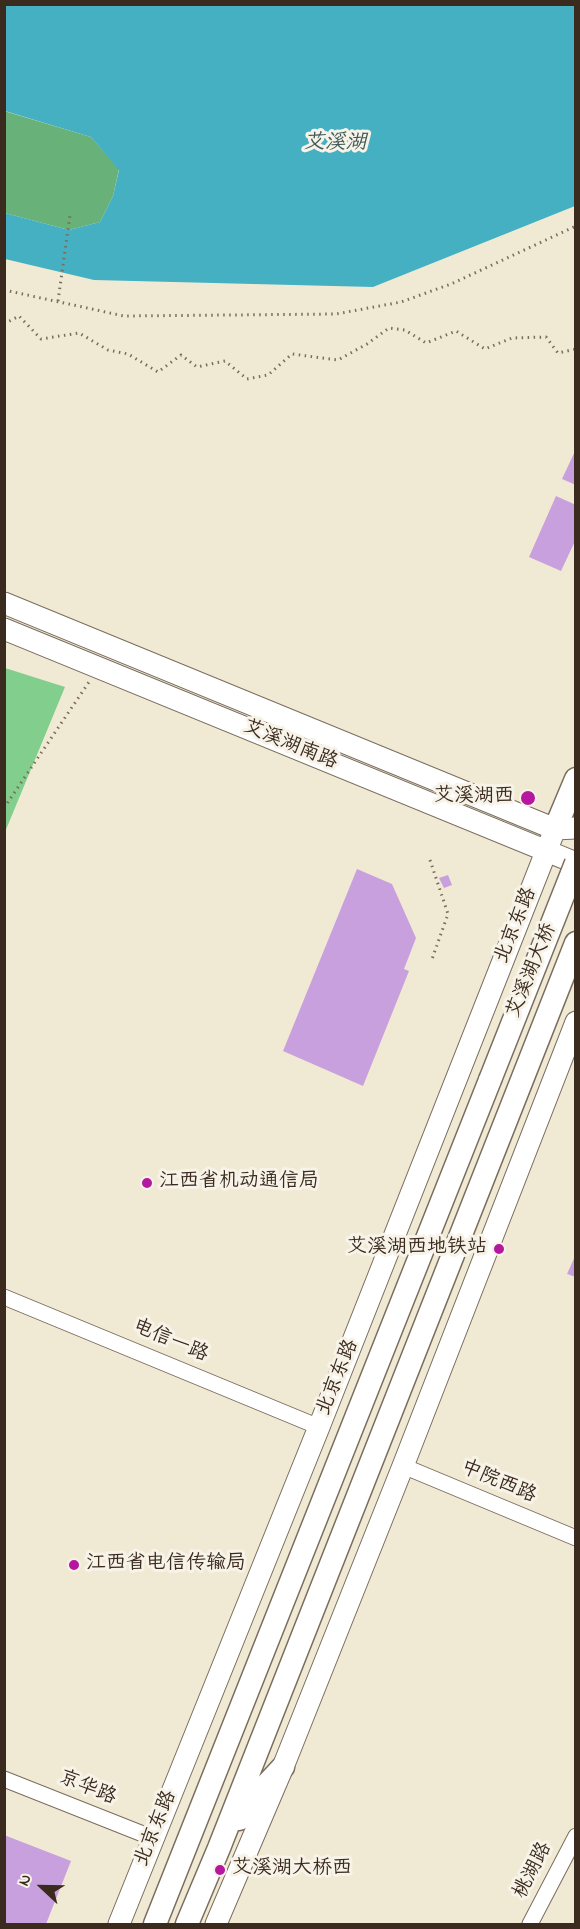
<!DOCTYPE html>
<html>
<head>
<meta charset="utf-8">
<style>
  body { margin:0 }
  #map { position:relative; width:580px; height:1929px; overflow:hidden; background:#f0ead4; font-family:"Indie Flower",sans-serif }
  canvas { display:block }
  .frame { position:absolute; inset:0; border:6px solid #3b2a1e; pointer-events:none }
  .north { position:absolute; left:12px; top:1857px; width:60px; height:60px; -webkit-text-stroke:4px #f7f3e8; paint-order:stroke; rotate:292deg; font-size:16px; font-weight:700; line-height:24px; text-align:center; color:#3b2a1e }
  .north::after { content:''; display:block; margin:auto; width:21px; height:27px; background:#3b2a1e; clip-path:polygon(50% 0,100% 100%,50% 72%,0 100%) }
</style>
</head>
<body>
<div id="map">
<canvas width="580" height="1929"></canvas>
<div class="frame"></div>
<div class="north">N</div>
</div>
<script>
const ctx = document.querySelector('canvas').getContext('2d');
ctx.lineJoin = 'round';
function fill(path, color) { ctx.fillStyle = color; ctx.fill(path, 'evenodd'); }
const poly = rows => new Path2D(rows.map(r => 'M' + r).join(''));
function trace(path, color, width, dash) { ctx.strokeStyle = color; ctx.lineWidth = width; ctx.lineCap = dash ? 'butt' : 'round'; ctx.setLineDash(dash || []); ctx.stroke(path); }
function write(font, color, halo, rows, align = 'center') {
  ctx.font = font + ' "Indie Flower","LXGW WenKai TC",sans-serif'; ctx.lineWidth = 6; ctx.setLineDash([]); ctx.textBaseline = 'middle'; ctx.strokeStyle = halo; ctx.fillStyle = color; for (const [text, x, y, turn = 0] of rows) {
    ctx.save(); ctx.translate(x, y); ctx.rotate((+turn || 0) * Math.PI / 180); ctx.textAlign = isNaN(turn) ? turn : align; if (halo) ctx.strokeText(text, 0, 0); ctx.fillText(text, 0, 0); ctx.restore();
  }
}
const green = poly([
  [5,668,65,687,5,832,4,668]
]);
const forest = poly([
  [4,111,91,137,119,169,113,196,100,222,69,230,5,213]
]);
const water = poly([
  [5,4,575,5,575,206,373,287,94,280,5,259,5,213,69,230,100,222,113,196,119,170,91,137,5,111]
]);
const building = poly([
  [576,449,576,485,562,479],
  [556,496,576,505,576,539,561,571,529,557],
  [357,869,392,884,416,938,404,969,409,971,363,1086,283,1051],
  [448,875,452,885,444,888,439,878],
  [576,1254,576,1277,567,1274],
  [4,1835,71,1861,46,1924,4,1924]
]);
const path = poly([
  [4,290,124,316,336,314,401,302,451,284,576,226],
  [58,301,70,215],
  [4,324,19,316,41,339,79,333,108,350,128,354,158,372,181,355,197,367,225,361,247,379,268,375,292,354,338,360,367,344,389,328,405,330,426,343,456,331,485,349,512,338,546,337,558,353,576,349],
  [4,808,89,682],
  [430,860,448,914,431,962]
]);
const street = poly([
  [4,1297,319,1427],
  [403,1466,576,1538],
  [4,1779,153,1838],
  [530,1924,576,1836]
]);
const secondary = poly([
  [4,603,555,829,576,828],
  [4,629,576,863],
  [119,1924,319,1427,555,829],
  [216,1924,283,1767,403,1466,576,1022]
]);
const primary = poly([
  [555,829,576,779],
  [239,1819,255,1797,283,1767],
  [155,1924,490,1080],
  [187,1924,219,1848,576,943]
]);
const primaryBridge = poly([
  [490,1080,576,863]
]);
const markers = [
  [528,798,8,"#b5179e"],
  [147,1183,6,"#b5179e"],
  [499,1249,6,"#b5179e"],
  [74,1565,6,"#b5179e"],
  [220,1870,6,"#b5179e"]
];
const streetNames = [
  ["艾溪湖南路",290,746,22],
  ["北京东路",517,926,-68],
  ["艾溪湖大桥",533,971,-68],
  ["电信一路",170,1342,23],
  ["北京东路",339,1378,-68],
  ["中院西路",498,1483,23],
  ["京华路",87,1789,22],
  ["北京东路",157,1829,-68],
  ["桃湖路",534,1871,-63]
];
const poiNames = [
  ["艾溪湖西",514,798,"right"],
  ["江西省机动通信局",159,1183],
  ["艾溪湖西地铁站",487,1249,"right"],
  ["江西省电信传输局",86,1565],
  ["艾溪湖大桥西",232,1870]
];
const waterNames = [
  ["艾溪湖",335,145]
];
fill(green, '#81ce8d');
fill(forest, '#68b178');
fill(water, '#44b0c2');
fill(building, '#c8a0dd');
trace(street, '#7a6d5e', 17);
trace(secondary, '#7a6d5e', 23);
trace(primary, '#7a6d5e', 25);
trace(path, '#7a6d5e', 3, [1.5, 4.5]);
trace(street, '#fff', 15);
trace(secondary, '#fff', 21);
trace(primary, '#fff', 22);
trace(primaryBridge, '#7a6d5e', 25, []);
trace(primaryBridge, '#fff', 22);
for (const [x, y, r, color] of markers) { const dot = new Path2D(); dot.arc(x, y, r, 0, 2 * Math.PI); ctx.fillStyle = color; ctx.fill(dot); trace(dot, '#f7f3e8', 2); }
write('20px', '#3b2a1e', '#f7f3e8', streetNames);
write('20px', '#3b2a1e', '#f7f3e8', poiNames, 'left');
write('italic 21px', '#3e5957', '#f7f3e8', waterNames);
</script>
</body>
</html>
